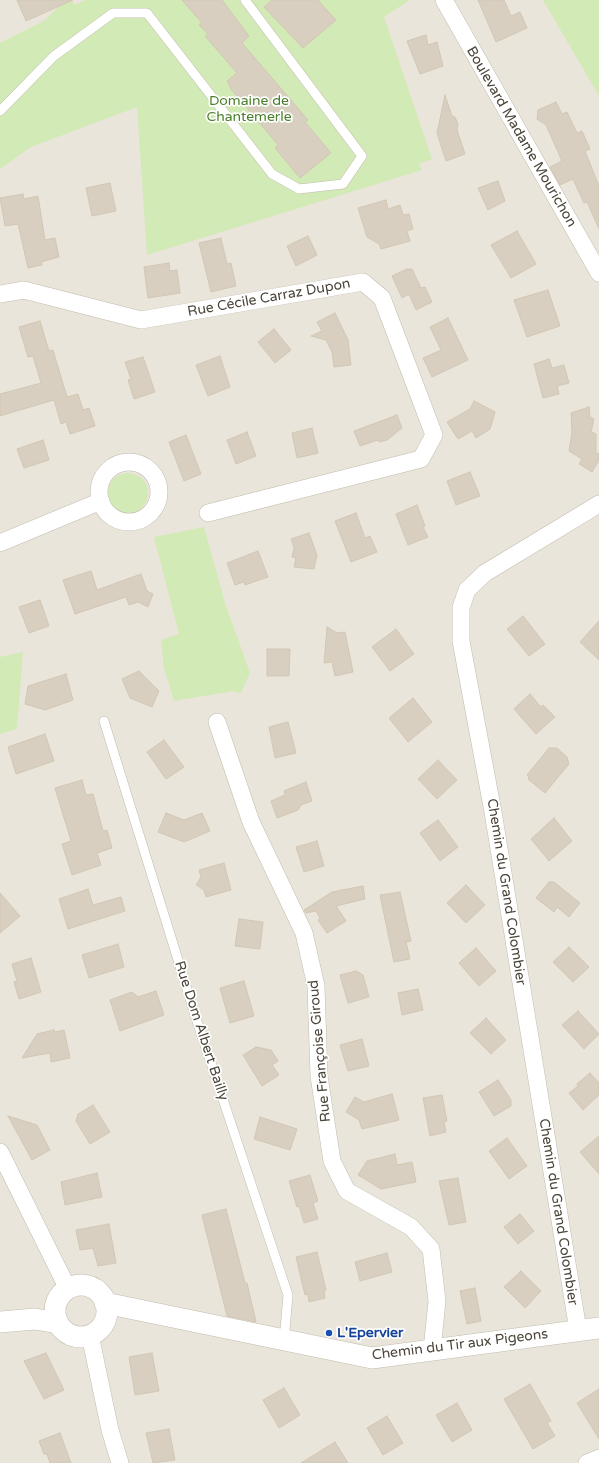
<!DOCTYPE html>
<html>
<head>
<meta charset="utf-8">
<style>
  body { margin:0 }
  canvas { display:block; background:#f6f3ec }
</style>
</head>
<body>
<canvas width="599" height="1463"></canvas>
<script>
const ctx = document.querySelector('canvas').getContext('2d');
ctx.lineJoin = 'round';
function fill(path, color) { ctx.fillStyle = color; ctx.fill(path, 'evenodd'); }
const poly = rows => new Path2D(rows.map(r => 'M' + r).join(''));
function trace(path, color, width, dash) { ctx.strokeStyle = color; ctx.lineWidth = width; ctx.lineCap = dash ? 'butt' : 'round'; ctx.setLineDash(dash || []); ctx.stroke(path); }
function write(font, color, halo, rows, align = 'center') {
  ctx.font = font + ' "Varela Round",sans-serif'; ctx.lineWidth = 3.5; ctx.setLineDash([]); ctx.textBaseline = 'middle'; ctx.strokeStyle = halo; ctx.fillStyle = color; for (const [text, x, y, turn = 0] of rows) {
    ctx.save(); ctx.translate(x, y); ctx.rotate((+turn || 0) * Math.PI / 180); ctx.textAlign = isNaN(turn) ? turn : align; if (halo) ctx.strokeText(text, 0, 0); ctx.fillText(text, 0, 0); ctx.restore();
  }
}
const residential = poly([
  [0,0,599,0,599,1463,0,1463]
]);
const green = poly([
  [65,0,71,0,75,5,85,0,410,0,384,17,432,159,419,164,422,170,147,255,137,107,31,147,0,169,0,43,44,21],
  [543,0,599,0,599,96],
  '108 493a20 20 0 1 1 40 0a20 20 0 1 1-40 0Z',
  [204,527,225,603,250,673,240,694,234,691,174,701,164,668,161,640,179,634,154,537],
  [23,652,17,729,0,734,0,657]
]);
const building = poly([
  [17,0,73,0,26,21,17,0],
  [182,0,222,0,249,36,242,43,308,120,305,122,331,153,300,178,275,148,278,145,231,89,227,81,237,73,205,36,208,34,199,25,202,23,182,0],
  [272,0,318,0,336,20,303,48,264,7,272,0],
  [478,0,504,0,511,16,520,12,527,28,496,42,478,0],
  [426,35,428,45,437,42,443,66,420,74,407,41,426,35],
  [445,95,452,116,455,117,458,124,457,130,465,154,446,161,437,133,445,95],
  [556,102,562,114,567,112,577,133,582,131,590,149,585,151,599,186,599,229,587,202,584,203,573,179,560,185,550,167,562,161,546,125,537,119,538,110,556,102],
  [498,181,505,201,488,210,478,188,498,181],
  [110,183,116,211,92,216,86,188,110,183],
  [23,194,24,199,38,196,45,240,55,238,59,257,41,262,42,265,28,268,18,224,5,226,0,198,23,194],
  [386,200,388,209,400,205,403,215,409,214,413,229,407,231,410,241,381,249,379,244,367,237,358,208,386,200],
  [517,231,536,264,511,278,491,245,517,231],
  [308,236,317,255,296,266,287,246,308,236],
  [221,238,227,264,231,263,236,286,211,292,199,243,221,238],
  [169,263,170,271,177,270,180,293,148,298,144,267,169,263],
  [407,269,412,269,421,288,425,287,432,302,416,310,409,294,402,298,392,276,407,269],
  [548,290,560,326,527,337,514,300,548,290],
  [335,313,348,340,351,365,334,367,332,352,326,340,311,336,322,331,317,322,335,313],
  [448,318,468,360,432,377,423,358,441,350,430,327,448,318],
  [40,321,49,351,53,350,67,397,78,394,83,410,89,408,95,426,70,434,66,422,61,424,54,400,0,416,0,394,41,383,33,356,28,357,19,327,40,321],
  [274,329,291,350,275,363,258,342,274,329],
  [220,356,230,387,208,396,196,365,220,356],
  [143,357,155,392,134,399,128,380,131,379,125,362,143,357],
  [549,359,552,368,564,365,569,383,557,386,559,394,543,398,534,364,549,359],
  [474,401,495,412,490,429,476,438,472,431,458,439,447,422,470,409,474,401],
  [589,407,590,417,594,419,591,432,596,434,596,453,599,454,599,460,592,472,579,464,582,459,569,451,572,432,571,413,589,407],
  [397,415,402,428,387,440,379,442,378,440,360,446,354,431,397,415],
  [312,428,318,453,297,458,292,433,312,428],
  [247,432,256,456,236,464,227,440,247,432],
  [186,435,201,474,184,481,169,442,186,435],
  [43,440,49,460,24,468,17,449,43,440],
  [470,472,480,496,456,505,447,481,470,472],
  [417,505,425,526,423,527,428,537,408,545,396,514,417,505],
  [356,513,365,538,370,536,377,552,351,562,335,521,356,513],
  [309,533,317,555,314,569,294,567,296,558,292,557,294,548,291,539,309,533],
  [258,551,268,577,245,585,244,582,235,585,227,563,258,551],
  [91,571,97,590,141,574,147,591,153,594,148,607,138,602,129,605,126,597,75,614,63,580,91,571],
  [40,600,49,626,29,633,19,607,40,600],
  [523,616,545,644,529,656,507,629,523,616],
  [599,621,599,660,580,642,599,621],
  [327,627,337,633,345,632,353,672,335,676,332,662,324,663,327,627],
  [396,629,414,654,390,671,372,647,396,629],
  [267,649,290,649,289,676,267,676,267,649],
  [139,671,159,691,152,707,130,698,122,679,139,671],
  [66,674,73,700,45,710,25,704,28,686,66,674],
  [530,694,541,707,543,705,555,717,536,734,514,709,530,694],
  [413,698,432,722,408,742,389,718,413,698],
  [288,722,296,753,275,758,269,727,288,722],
  [45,734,54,761,16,774,8,747,45,734],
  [164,740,184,767,166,779,147,752,164,740],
  [549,748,557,748,567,757,569,764,545,793,528,779,529,777,527,775,549,748],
  [438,760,457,780,437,799,418,779,438,760],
  [82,780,86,795,93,794,103,831,107,830,112,848,97,853,101,865,72,875,62,844,71,841,55,788,82,780],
  [306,782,312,801,301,805,298,810,277,818,271,801,285,795,284,791,306,782],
  [166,813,184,820,202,813,210,831,184,842,158,832,166,813],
  [554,818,572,841,549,861,531,839,554,818],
  [438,820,458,847,440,861,420,833,438,820],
  [317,841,324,866,304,872,296,847,317,841],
  [224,863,231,890,206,897,204,890,196,885,201,877,199,870,224,863],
  [549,882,554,882,580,903,569,917,557,907,554,912,536,898,549,882],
  [466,885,485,905,466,923,447,903,466,885],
  [363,886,365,899,336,906,346,921,327,933,318,920,320,918,316,911,306,913,304,910,332,892,363,886],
  [88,889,93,905,121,897,125,911,68,929,59,899,88,889],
  [400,892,411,941,406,942,410,959,394,962,380,895,400,892],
  [0,893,20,916,0,933,0,893],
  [239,919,263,922,260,949,235,946,239,919],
  [118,944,124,967,89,978,82,955,118,944],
  [569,947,589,967,573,982,553,962,569,947],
  [476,948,496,971,479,986,459,963,476,948],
  [31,958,41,992,19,999,14,982,17,981,12,964,31,958],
  [356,971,363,975,369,997,348,1003,340,975,356,971],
  [244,981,254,1016,230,1023,220,988,244,981],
  [418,989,423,1010,402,1015,398,993,418,989],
  [156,991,164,1015,120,1031,110,1000,132,992,138,997,156,991],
  [578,1011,599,1034,584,1049,562,1025,578,1011],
  [486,1018,506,1040,491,1054,470,1033,486,1018],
  [54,1030,55,1032,64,1030,70,1058,51,1062,50,1053,22,1058,37,1034,54,1030],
  [362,1039,369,1066,348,1071,340,1045,362,1039],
  [256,1047,271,1050,278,1061,272,1065,279,1075,262,1086,243,1055,256,1047],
  [590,1073,599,1083,599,1095,583,1110,569,1093,578,1086,577,1084,590,1073],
  [498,1080,511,1100,511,1106,494,1116,479,1092,498,1080],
  [392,1094,399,1120,362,1129,359,1120,346,1112,355,1097,364,1102,392,1094],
  [442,1095,447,1121,444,1122,446,1132,430,1136,423,1098,442,1095],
  [93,1105,110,1132,90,1144,76,1121,78,1114,93,1105],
  [8,1116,37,1125,50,1150,32,1160,8,1116],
  [260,1117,297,1129,290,1150,254,1139,260,1117],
  [599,1136,599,1174,580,1152,599,1136],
  [507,1138,527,1166,509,1179,489,1151,507,1138],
  [395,1154,397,1165,412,1162,416,1182,381,1189,358,1175,367,1161,395,1154],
  [97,1173,102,1197,65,1205,61,1182,97,1173],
  [310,1175,318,1201,313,1203,318,1219,304,1223,299,1206,297,1207,289,1181,310,1175],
  [458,1178,466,1222,449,1225,439,1181,458,1178],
  [226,1209,245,1283,247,1283,256,1322,227,1316,202,1215,226,1209],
  [520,1214,534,1231,518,1244,504,1227,520,1214],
  [109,1224,116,1263,98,1266,93,1248,80,1250,76,1230,109,1224],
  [317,1252,326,1290,324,1291,325,1298,309,1302,308,1294,305,1295,296,1257,317,1252],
  [387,1253,392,1272,360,1281,355,1262,387,1253],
  [521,1271,541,1291,525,1308,504,1287,521,1271],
  [475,1288,481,1321,467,1324,460,1291,475,1288],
  [46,1353,64,1390,44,1399,24,1361,46,1353],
  [152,1353,159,1391,135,1395,129,1357,152,1353],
  [530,1384,551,1421,547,1423,555,1436,533,1449,504,1399,530,1384],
  [284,1388,300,1415,279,1428,263,1400,284,1388],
  [599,1389,599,1439,577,1403,599,1389],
  [457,1403,472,1430,452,1442,436,1415,457,1403],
  [387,1416,403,1443,383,1455,367,1428,387,1416],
  [169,1429,175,1460,153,1463,146,1433,169,1429],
  [60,1433,71,1463,50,1463,47,1454,44,1454,39,1441,60,1433],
  [335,1442,348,1463,301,1463,335,1442]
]);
const service = poly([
  [0,111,54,56,113,13,147,13,272,174,299,189,343,184,362,156,245,0],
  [104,721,196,1018,288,1295,284,1341]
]);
const minor = poly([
  [444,0,599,273],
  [0,294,24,290,141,320,363,282,382,298,434,435,421,459,208,513],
  '99 492a30 30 0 1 1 60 0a30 30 0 1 1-60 0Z',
  [0,543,101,501],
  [217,722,251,822,304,933,316,986,319,1076,332,1161,347,1191,411,1227,431,1249,437,1301,432,1350],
  [0,1152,68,1289],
  [578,1330,493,812,461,641,461,608,467,590,485,573,599,504],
  [90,1335,110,1430,120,1463],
  [587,1463,599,1458]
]);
const tertiary = poly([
  '55 1311a26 26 0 1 1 52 0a26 26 0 1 1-52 0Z',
  [105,1303,372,1358,599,1328],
  [0,1322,35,1319,58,1323]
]);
const markers = [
  [329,1333,4,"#1a4fb4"]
];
const parkNames = [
  ["Domaine de",249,101],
  ["Chantemerle",249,117]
];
const streetNames = [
  ["Boulevard Madame Mourichon",521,137,60],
  ["Rue Cécile Carraz Dupon",269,298,-10],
  ["Chemin du Grand Colombier",506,892,81],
  ["Rue Dom Albert Bailly",201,1031,72],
  ["Rue Françoise Giroud",320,1051,-95],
  ["Chemin du Grand Colombier",558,1212,81],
  ["Chemin du Tir aux Pigeons",460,1345,-7]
];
const transitNames = [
  ["L'Epervier",337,1333]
];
fill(residential, '#eae5da');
fill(green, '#d2eab5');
fill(building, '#d8cfc1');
trace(building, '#d3c7b4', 1);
trace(service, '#c2bbae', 10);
trace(minor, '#c2bbae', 18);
trace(tertiary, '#c2bbae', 22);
trace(service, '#fff', 9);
trace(minor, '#fff', 17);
trace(tertiary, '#fff', 21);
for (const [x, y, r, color] of markers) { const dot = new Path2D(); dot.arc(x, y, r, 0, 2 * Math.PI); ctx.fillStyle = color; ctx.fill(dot); trace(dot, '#fff', 1.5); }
write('14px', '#4a7f2a', '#fff', parkNames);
write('14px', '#4b4439', '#fff', streetNames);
write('bold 14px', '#164399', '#fff', transitNames, 'left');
</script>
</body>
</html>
